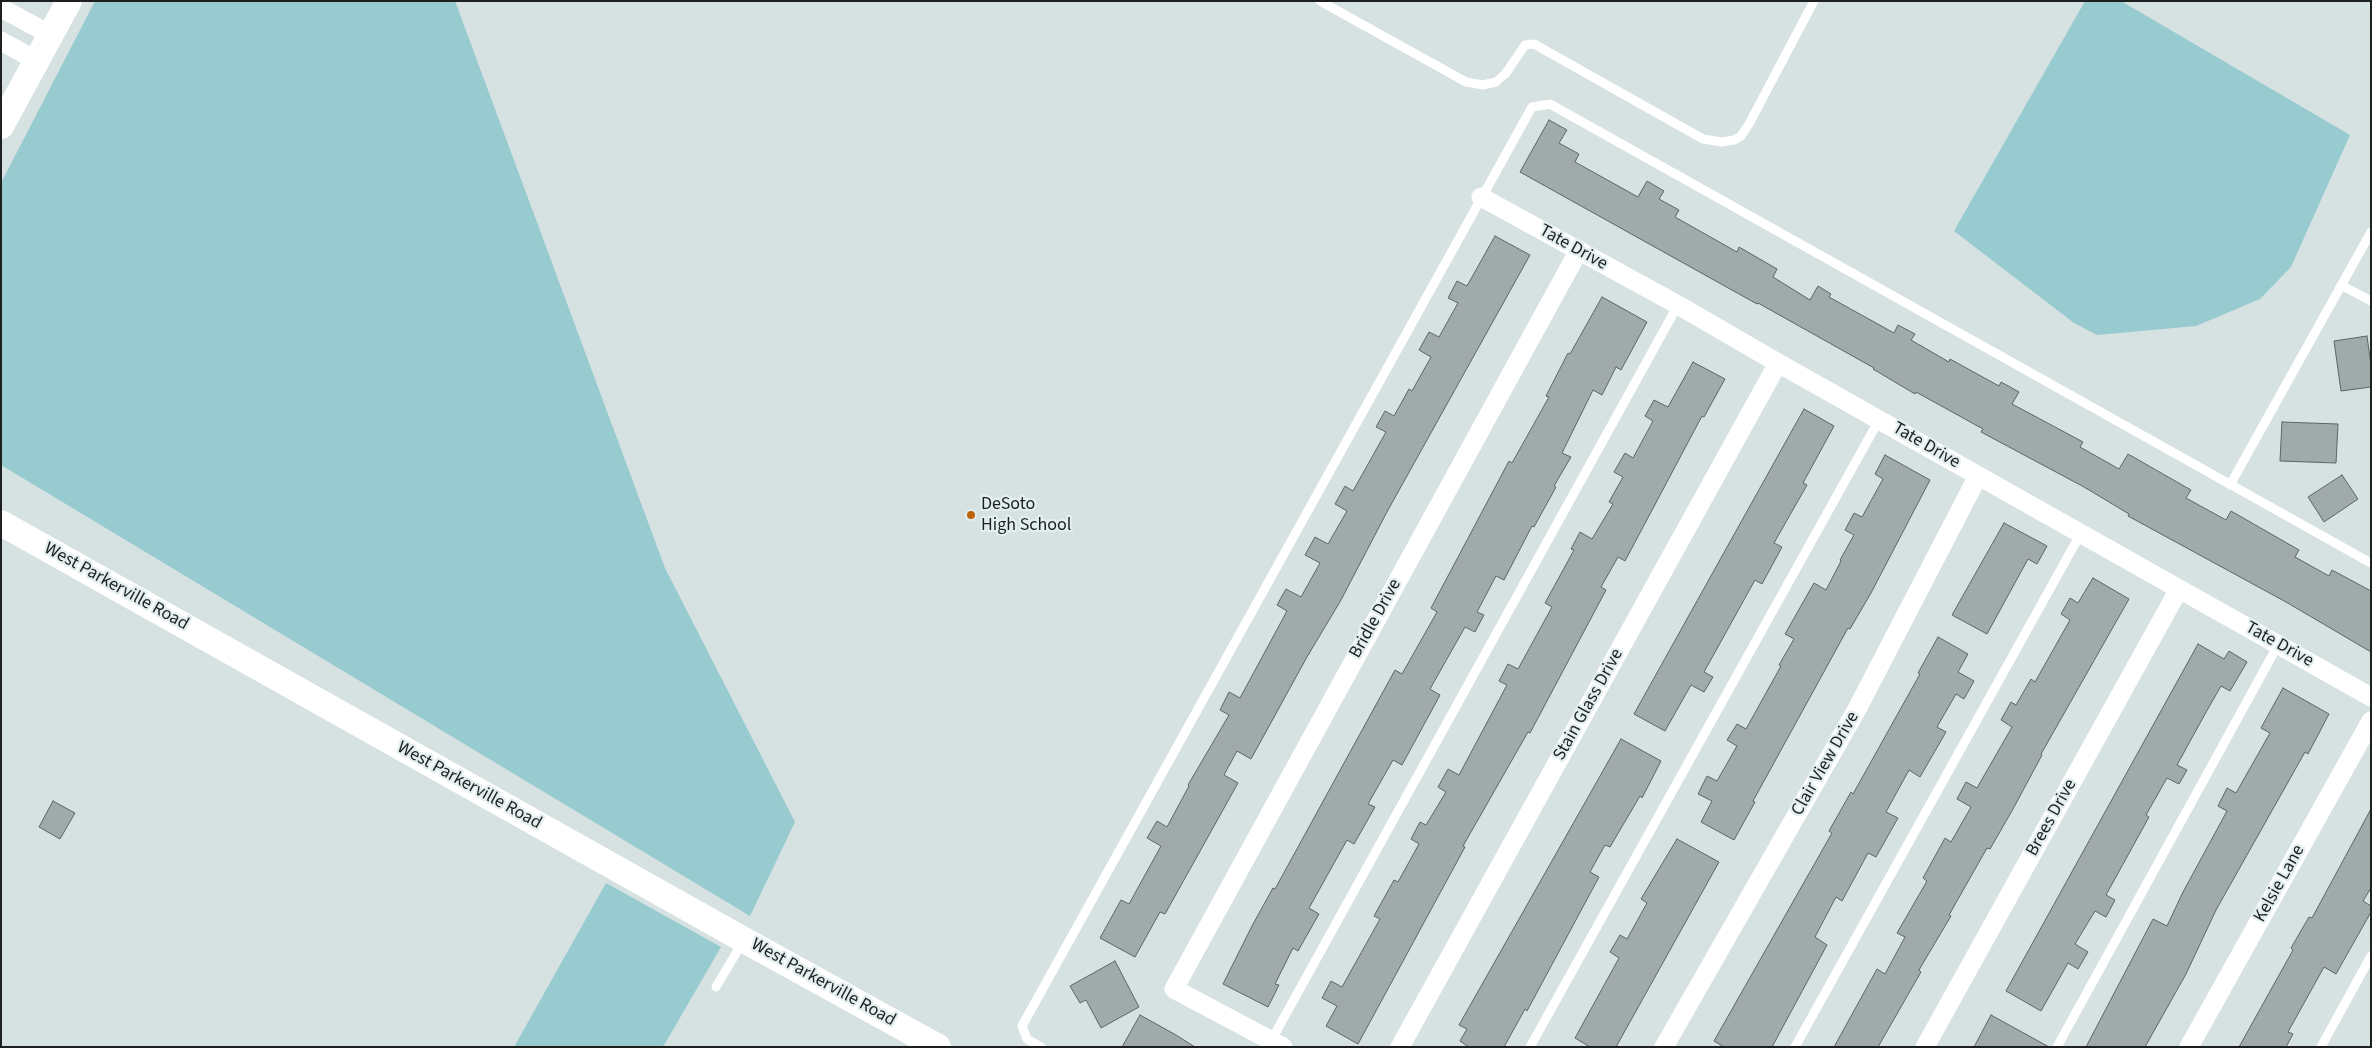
<!DOCTYPE html>
<html>
<head>
<meta charset="utf-8">
<style>
  body { margin:0 }
  #map { position:relative; width:2372px; height:1048px; overflow:hidden; background:#d6e1e2; font-family:"Source Sans 3",sans-serif }
  canvas { display:block }
  .frame { position:absolute; inset:0; border:2px solid #1c2020; pointer-events:none }
</style>
</head>
<body>
<div id="map">
<canvas width="2372" height="1048"></canvas>
<div class="frame"></div>
</div>
<script>
const ctx = document.querySelector('canvas').getContext('2d');
ctx.lineJoin = 'round';
function fill(path, color) { ctx.fillStyle = color; ctx.fill(path, 'evenodd'); }
const poly = rows => new Path2D(rows.map(r => 'M' + r).join(''));
function trace(path, color, width, dash) { ctx.strokeStyle = color; ctx.lineWidth = width; ctx.lineCap = dash ? 'butt' : 'round'; ctx.setLineDash(dash || []); ctx.stroke(path); }
function write(font, color, halo, rows, align = 'center') {
  ctx.font = font + ' "Source Sans 3",sans-serif'; ctx.lineWidth = 4.5; ctx.setLineDash([]); ctx.textBaseline = 'middle'; ctx.strokeStyle = halo; ctx.fillStyle = color; for (const [text, x, y, turn = 0] of rows) {
    ctx.save(); ctx.translate(x, y); ctx.rotate((+turn || 0) * Math.PI / 180); ctx.textAlign = isNaN(turn) ? turn : align; if (halo) ctx.strokeText(text, 0, 0); ctx.fillText(text, 0, 0); ctx.restore();
  }
}
const green = poly([
  [95,1,455,1,665,568,795,822,750,916,1,465,1,183],
  [2085,1,2121,1,2350,135,2291,267,2260,299,2196,326,2097,335,2074,323,1954,231],
  [606,883,721,947,663,1047,514,1047]
]);
const building = poly([
  [1549,120,1567,130,1559,143,1579,154,1575,162,1638,197,1647,181,1664,191,1659,199,1679,210,1675,217,1737,252,1739,247,1777,269,1773,277,1810,300,1818,286,1831,294,1829,297,1894,333,1898,325,1915,334,1911,340,1949,362,1950,359,1999,386,2001,382,2019,392,2012,404,2083,442,2080,447,2119,469,2128,454,2191,490,2186,498,2226,520,2231,511,2299,550,2295,557,2329,576,2332,570,2371,591,2371,652,2286,602,2128,516,2129,514,2084,487,1981,432,1983,429,1916,392,1915,394,1873,369,1874,368,1758,303,1757,304,1520,172,1549,120],
  [1495,236,1530,255,1388,510,1341,600,1307,657,1251,759,1237,751,1224,775,1238,783,1165,914,1160,912,1135,957,1100,938,1121,900,1129,904,1161,846,1147,838,1157,821,1167,827,1189,786,1188,785,1229,715,1220,710,1229,692,1240,698,1287,611,1277,605,1286,589,1301,597,1320,563,1305,555,1315,537,1328,544,1347,511,1335,504,1345,486,1353,491,1386,432,1376,427,1385,411,1394,416,1409,389,1412,391,1431,357,1419,350,1429,332,1439,337,1458,303,1448,298,1457,281,1467,286,1495,236],
  [1602,297,1647,322,1621,370,1616,367,1602,395,1593,390,1562,453,1571,457,1554,486,1556,487,1534,527,1532,526,1504,580,1496,576,1477,612,1484,615,1475,632,1465,627,1430,689,1440,695,1402,765,1393,760,1368,804,1375,807,1354,844,1347,840,1309,908,1319,914,1298,951,1293,948,1275,984,1279,985,1268,1007,1223,984,1253,924,1273,888,1275,889,1395,670,1402,674,1437,612,1431,608,1509,461,1512,463,1549,397,1546,396,1568,353,1570,354,1602,297],
  [2367,336,2371,365,2371,387,2341,391,2334,341,2367,336],
  [1693,362,1725,379,1704,417,1702,416,1625,561,1618,557,1601,587,1606,590,1530,733,1528,732,1463,846,1465,847,1358,1044,1326,1026,1337,1006,1322,998,1331,981,1342,987,1380,919,1374,916,1394,880,1398,882,1419,844,1411,839,1420,822,1426,825,1446,792,1438,787,1448,769,1459,775,1507,685,1499,681,1508,664,1518,669,1552,607,1545,603,1574,550,1571,549,1580,532,1592,539,1613,504,1609,502,1623,477,1614,472,1625,453,1633,458,1653,421,1645,416,1654,400,1668,407,1693,362],
  [1804,409,1834,426,1803,483,1807,485,1774,543,1782,547,1762,584,1755,580,1704,672,1713,677,1704,692,1691,685,1665,731,1634,714,1804,409],
  [2282,422,2338,424,2336,463,2280,461,2282,422],
  [1885,455,1930,480,1871,593,1850,629,1848,628,1753,801,1755,802,1734,840,1701,822,1712,801,1698,794,1707,776,1717,781,1737,746,1727,740,1737,724,1746,729,1781,666,1779,665,1794,639,1785,634,1814,583,1826,590,1841,561,1840,560,1854,535,1845,530,1854,513,1862,517,1883,479,1875,474,1885,455],
  [2342,475,2358,499,2324,522,2308,497,2342,475],
  [2004,523,2047,546,2037,564,2028,559,1987,634,1952,615,2004,523],
  [2093,578,2129,599,2041,754,2042,755,2013,809,1990,849,1987,848,1949,915,1951,916,1919,970,1921,972,1878,1047,1834,1047,1877,969,1885,974,1905,937,1897,933,1927,881,1923,878,1945,838,1951,842,1971,807,1957,799,1966,782,1977,788,2012,727,2001,720,2011,702,2016,705,2031,679,2035,682,2070,620,2061,614,2070,598,2078,603,2093,578],
  [1938,637,1968,654,1958,672,1974,681,1964,699,1956,694,1937,727,1946,732,1920,777,1909,770,1886,812,1898,818,1876,857,1868,853,1842,901,1836,897,1815,937,1827,945,1772,1047,1724,1047,1714,1041,1832,833,1829,831,1851,792,1853,794,1920,674,1918,673,1938,637],
  [2198,644,2224,659,2229,651,2247,662,2230,691,2221,686,2205,714,2177,765,2187,770,2179,784,2167,778,2146,815,2149,817,2106,895,2115,900,2106,917,2095,911,2075,944,2088,952,2078,969,2068,963,2041,1011,2006,991,2198,644],
  [2283,688,2329,714,2308,754,2305,752,2216,910,2186,974,2145,1047,2086,1047,2153,919,2167,926,2183,892,2227,811,2218,806,2227,788,2236,793,2270,733,2261,728,2283,688],
  [1621,739,1661,761,1642,798,1640,796,1610,847,1605,845,1590,872,1599,877,1527,1011,1525,1009,1504,1047,1469,1047,1460,1041,1467,1029,1459,1025,1621,739],
  [53,801,75,813,60,839,39,827,53,801],
  [2371,809,2371,888,2363,901,2371,906,2371,912,2336,974,2324,967,2288,1032,2293,1034,2286,1047,2239,1047,2293,950,2291,948,2309,917,2312,918,2371,809],
  [1677,839,1719,862,1616,1047,1590,1047,1575,1038,1619,958,1610,952,1620,935,1627,939,1647,903,1641,899,1677,839],
  [1115,961,1139,1007,1101,1028,1086,1000,1080,1003,1070,986,1115,961],
  [1140,1015,1176,1035,1195,1047,1122,1047,1140,1015],
  [1991,1015,2049,1047,1974,1047,1991,1015]
]);
const lane = poly([
  [1320,1,1466,82,1483,85,1496,82,1506,73,1525,45,1534,44,1703,139,1722,142,1734,140,1741,136,1749,124,1814,1],
  [2341,285,2371,301],
  [2230,485,2371,232],
  [716,987,742,943],
  [1271,1041,1678,305],
  [1041,1047,1027,1039,1022,1026,1532,107,1550,104,2371,563],
  [1530,1047,1879,420],
  [1795,1047,2081,533],
  [2057,1047,2278,645],
  [2321,1047,2371,956]
]);
const street = poly([
  [1,8,51,35],
  [1,41,37,61],
  [1481,197,1678,305,1778,363,2371,697],
  [1283,1047,1174,989,1579,250],
  [1400,1047,1778,363],
  [1664,1047,1856,711,1978,476],
  [1925,1047,2179,589],
  [2189,1047,2371,721]
]);
const secondary = poly([
  [1,126,69,1],
  [1,523,744,940,938,1047]
]);
const markers = [
  [971,515,5,"#be620e"]
];
const streetNames = [
  ["Tate Drive",1573,248,29],
  ["Tate Drive",1926,446,30],
  ["West Parkerville Road",116,587,29],
  ["Bridle Drive",1376,619,-61],
  ["Tate Drive",2279,645,29],
  ["Stain Glass Drive",1589,705,-61],
  ["Clair View Drive",1826,764,-60],
  ["West Parkerville Road",469,786,29],
  ["Brees Drive",2052,818,-61],
  ["Kelsie Lane",2280,884,-61],
  ["West Parkerville Road",823,983,29]
];
const poiNames = [
  ["DeSoto",981,505],
  ["High School",981,526]
];
fill(green, '#97cbd0');
fill(building, '#a0aaab');
trace(building, '#5c6566', 1);
trace(lane, '#fff', 9);
trace(street, '#fff', 19);
trace(secondary, '#fff', 26);
for (const [x, y, r, color] of markers) { const dot = new Path2D(); dot.arc(x, y, r, 0, 2 * Math.PI); ctx.fillStyle = color; ctx.fill(dot); trace(dot, '#e3eeef', 2); }
write('18px', '#1c2020', '#e3eeef', streetNames);
write('18px', '#1c2020', '#e3eeef', poiNames, 'left');
</script>
</body>
</html>
